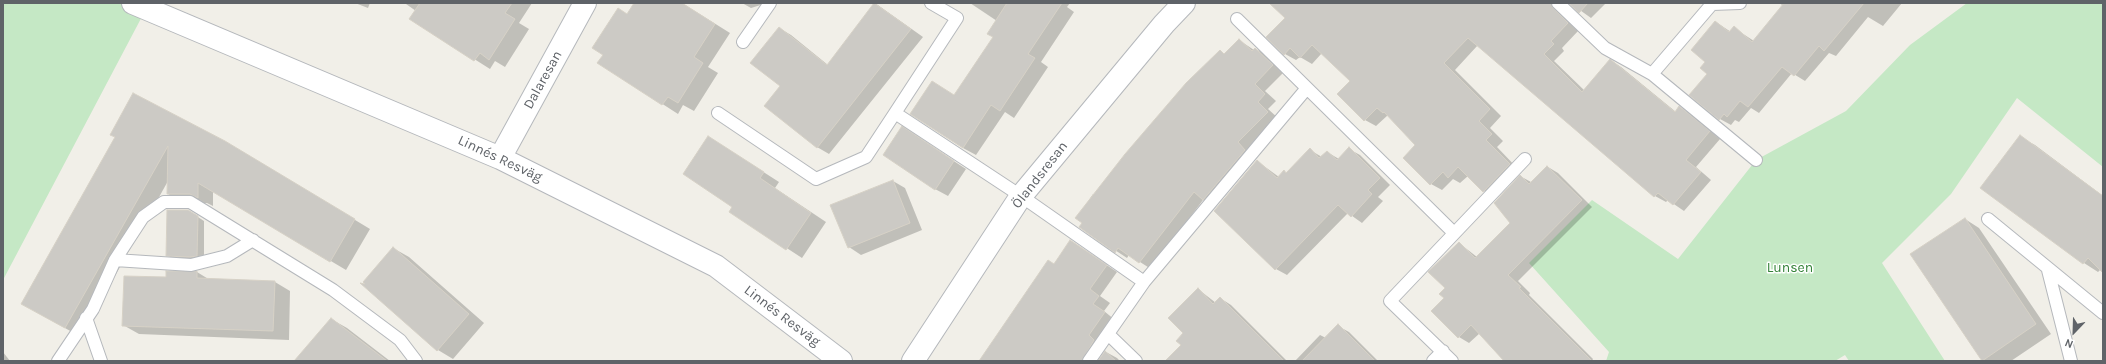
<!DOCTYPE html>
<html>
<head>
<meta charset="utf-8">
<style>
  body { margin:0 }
  #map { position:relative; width:2106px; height:364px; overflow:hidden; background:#f1efe8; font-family:Karla,sans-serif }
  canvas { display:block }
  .frame { position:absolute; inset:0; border:4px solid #5f6368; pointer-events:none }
  .north { position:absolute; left:2054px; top:312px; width:40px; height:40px; -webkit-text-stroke:3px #fff; paint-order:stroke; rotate:203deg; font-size:11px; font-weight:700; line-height:16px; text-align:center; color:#5f6368 }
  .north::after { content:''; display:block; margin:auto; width:14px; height:18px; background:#5f6368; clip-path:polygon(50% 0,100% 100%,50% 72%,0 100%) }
</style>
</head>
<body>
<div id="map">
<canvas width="2106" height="364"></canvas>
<div class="frame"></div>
<div class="north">N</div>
</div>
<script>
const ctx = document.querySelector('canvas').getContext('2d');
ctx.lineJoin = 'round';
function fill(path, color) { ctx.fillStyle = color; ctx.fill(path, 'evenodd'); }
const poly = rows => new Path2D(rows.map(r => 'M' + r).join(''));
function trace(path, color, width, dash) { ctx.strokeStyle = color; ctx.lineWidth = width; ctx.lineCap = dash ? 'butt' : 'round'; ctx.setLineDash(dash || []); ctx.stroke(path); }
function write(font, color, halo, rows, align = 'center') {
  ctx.font = font + ' Karla,sans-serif'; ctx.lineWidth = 3; ctx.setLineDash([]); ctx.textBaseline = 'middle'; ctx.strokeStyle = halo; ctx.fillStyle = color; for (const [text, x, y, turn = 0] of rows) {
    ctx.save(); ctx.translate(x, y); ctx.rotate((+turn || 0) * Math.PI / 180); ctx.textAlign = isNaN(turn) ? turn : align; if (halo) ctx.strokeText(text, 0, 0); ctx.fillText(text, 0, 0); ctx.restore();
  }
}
const green = poly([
  [3,3,133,3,146,9,3,280],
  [1967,3,2103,3,2103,167,2017,98,1951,194,1882,263,1945,361,1849,361,1845,355,1835,361,1606,361,1609,352,1529,263,1592,200,1678,259,1756,160,1846,111,1910,45]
]);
const shadow = poly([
  [355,3,370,3,368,8],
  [406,3,532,3,519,23,529,29,505,67,495,61,490,69,411,19,416,11,406,4],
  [635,3,682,3,730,33,708,67,718,73,694,111,683,105,678,114,599,63],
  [742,3,767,3,751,8],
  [875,3,923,37,829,154,817,147,781,86,779,28,791,35,828,65],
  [970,3,1070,3,1067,7,1074,12,1041,62,1048,67,1014,118,1005,112,976,155,963,148,955,96,994,37,997,21],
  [1288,3,1568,3,1564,4,1579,30,1562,48,1564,51,1554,61,1584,90,1610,60,1621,67,1676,112,1680,108,1691,114,1720,139,1696,167,1711,180,1684,211,1668,200,1666,202,1655,196,1478,45,1455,70,1501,116,1490,128,1503,141,1497,147,1520,171,1495,198,1484,191,1468,176,1460,183,1453,179,1442,190,1431,184,1417,145,1388,115,1376,126,1365,120,1351,81,1322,53,1312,64,1300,57,1296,60,1285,54],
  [1570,3,1606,3,1591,18],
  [1780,3,1902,3,1883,26,1868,17,1836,56,1829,53,1805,81,1792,73,1759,113,1751,108,1739,122,1735,120,1731,125,1720,119,1691,95,1709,74,1706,62,1716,22,1731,32,1734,28,1754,41,1783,6],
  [1239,40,1254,50,1256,49,1266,55,1284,72,1265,91,1276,101,1268,109,1278,118,1214,206,1203,200,1151,269,1129,255,1127,258,1080,227,1084,223,1077,218,1093,194,1096,195,1220,52,1225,54],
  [914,135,966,169,948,196,935,189],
  [117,137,241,151,370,229,346,270,213,191,213,206,207,203,184,203,168,194,168,181,81,337,38,313],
  [709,137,779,182,775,188,826,222,802,258,730,211,733,206],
  [2020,137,2035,145,2103,196,2103,271,2101,269,2098,272,2084,263,1982,188],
  [1349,149,1360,155,1390,185,1378,197,1383,201,1362,223,1348,213,1287,275,1276,269,1257,161,1279,177,1284,172,1286,173,1310,150,1322,157,1327,152,1339,159],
  [1548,167,1558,173,1592,207,1518,281,1530,293,1529,295,1593,359,1592,361,1504,361,1480,333,1469,343,1459,337,1433,311,1445,298,1446,288,1459,243,1477,257,1511,223,1502,213,1520,176,1531,182],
  [893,181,905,188,922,230,861,255,849,247],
  [195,215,204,221,204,259,174,259,167,255],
  [1965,219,1979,228,2051,334,2011,361,1983,361,1912,255],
  [1071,241,1117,272,1100,296,1110,303,1104,311,1115,320,1096,361,981,361],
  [393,248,409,257,484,323,453,359,438,350,369,285],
  [197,272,210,280,275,282,290,291,289,340,139,334,123,325,167,278],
  [1198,289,1216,303,1220,298,1231,305,1287,361,1166,361,1182,345],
  [331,319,347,328,390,361,307,361],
  [1338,326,1349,332,1378,361,1295,361,1320,335,1326,338],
  [3,352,10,361,3,361],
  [1106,352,1117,358,1120,361,1099,361]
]);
const building = poly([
  [420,3,512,3,505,13,515,19,489,60,480,53,474,61,409,19,420,3],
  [634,3,682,3,715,24,694,57,703,63,678,103,668,97,662,105,597,63,603,55,592,48,618,8,627,14,634,3],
  [874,3,911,29,817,148,764,106,780,86,750,63,779,27,827,65,874,3],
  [1007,3,1062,3,1028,54,1035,58,1000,111,991,105,963,148,910,114,932,81,954,95,993,37,987,34,1007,3],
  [1269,3,1551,3,1553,8,1568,23,1551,41,1554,44,1544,54,1582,92,1610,59,1675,112,1679,106,1710,131,1686,160,1701,172,1673,205,1658,193,1654,197,1468,38,1444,63,1490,109,1479,121,1492,134,1486,140,1510,164,1483,192,1458,167,1448,178,1443,172,1430,185,1403,158,1415,145,1384,112,1383,113,1377,108,1364,121,1337,94,1350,81,1312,45,1300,58,1290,48,1284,55,1266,37,1285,18,1269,3],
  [1569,3,1588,3,1579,13,1569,3],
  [1784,3,1864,3,1824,51,1819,46,1794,76,1782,67,1748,107,1740,101,1727,117,1724,114,1719,120,1689,95,1707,74,1700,68,1705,62,1691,50,1715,21,1729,32,1734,26,1752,42,1784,3],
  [1239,39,1252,51,1255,48,1273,65,1255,84,1265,94,1258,102,1268,112,1238,142,1245,150,1203,200,1194,192,1139,263,1118,248,1115,253,1079,227,1082,223,1075,218,1125,154,1186,83,1220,50,1224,54,1239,39],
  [133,93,225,141,355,219,330,262,198,183,198,198,190,194,167,194,168,146,65,328,21,304,115,137,110,135,133,93],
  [902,126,954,161,935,190,883,155,902,126],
  [2020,135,2103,196,2103,273,2088,258,2083,264,1980,188,2020,135],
  [708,136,764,172,760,178,811,213,786,250,729,212,732,207,683,174,708,136],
  [1349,147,1380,178,1368,190,1372,194,1351,217,1338,205,1275,270,1214,211,1257,160,1277,178,1284,170,1286,173,1310,148,1319,158,1327,151,1337,160,1349,147],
  [1547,166,1582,200,1508,275,1521,287,1519,288,1592,361,1504,361,1471,325,1458,338,1431,311,1444,298,1439,294,1445,288,1428,272,1459,242,1475,258,1510,223,1494,203,1520,175,1529,184,1547,166],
  [893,180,910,223,848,248,830,205,893,180],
  [167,210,188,210,198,216,197,256,190,257,166,256,167,210],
  [1965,218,2036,324,1982,361,1910,254,1965,218],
  [1070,240,1107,265,1090,289,1099,296,1093,304,1105,312,1089,335,1094,340,1082,361,979,361,1048,260,1054,264,1070,240],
  [393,247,469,314,437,351,360,283,365,284,363,282,393,247],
  [166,271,197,271,197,278,275,281,273,331,122,326,124,276,166,277,166,271],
  [1198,288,1213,304,1220,297,1284,361,1165,361,1181,345,1176,341,1183,333,1168,318,1198,288],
  [331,318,387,361,294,361,331,318],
  [1338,324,1375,361,1302,361,1338,324],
  [1105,351,1116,361,1098,361,1105,351]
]);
const lane = poly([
  [931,3,957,18,895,113,1021,196,1144,282,1089,361],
  [1558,3,1605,48,1652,74,1756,160],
  [1237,19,1454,233],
  [743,42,770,3],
  [1652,74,1712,4,1740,3],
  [718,113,816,179,866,157,895,113],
  [1988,219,2103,313],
  [115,260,191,265,227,256,253,240],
  [2048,270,2071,361],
  [1144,282,1307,88],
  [86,318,101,361],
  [1108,334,1136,361],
  [58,361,93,309,115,260,143,217,164,202,190,202,333,290,400,340,416,361],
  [1433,361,1443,351],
  [1452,361,1390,301,1525,159]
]);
const street = poly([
  [133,3,500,158,716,266,841,361],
  [500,158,585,3],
  [913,361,1021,196,1164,24,1184,3]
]);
const streetNames = [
  ["Dalaresan",543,80,-61],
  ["Linnés Resväg",500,159,25],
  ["Ölandsresan",1040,175,-52],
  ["Linnés Resväg",782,316,37]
];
const parkNames = [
  ["Lunsen",1790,268]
];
fill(green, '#c5e8c5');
fill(shadow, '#0003');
fill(building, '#cccac5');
trace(building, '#d6d1c6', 1);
trace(lane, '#b5b8bc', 14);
trace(street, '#b5b8bc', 24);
trace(lane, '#fff', 12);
trace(street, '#fff', 22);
write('14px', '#5f6368', '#fff', streetNames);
write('14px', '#348238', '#fff', parkNames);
</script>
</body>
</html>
